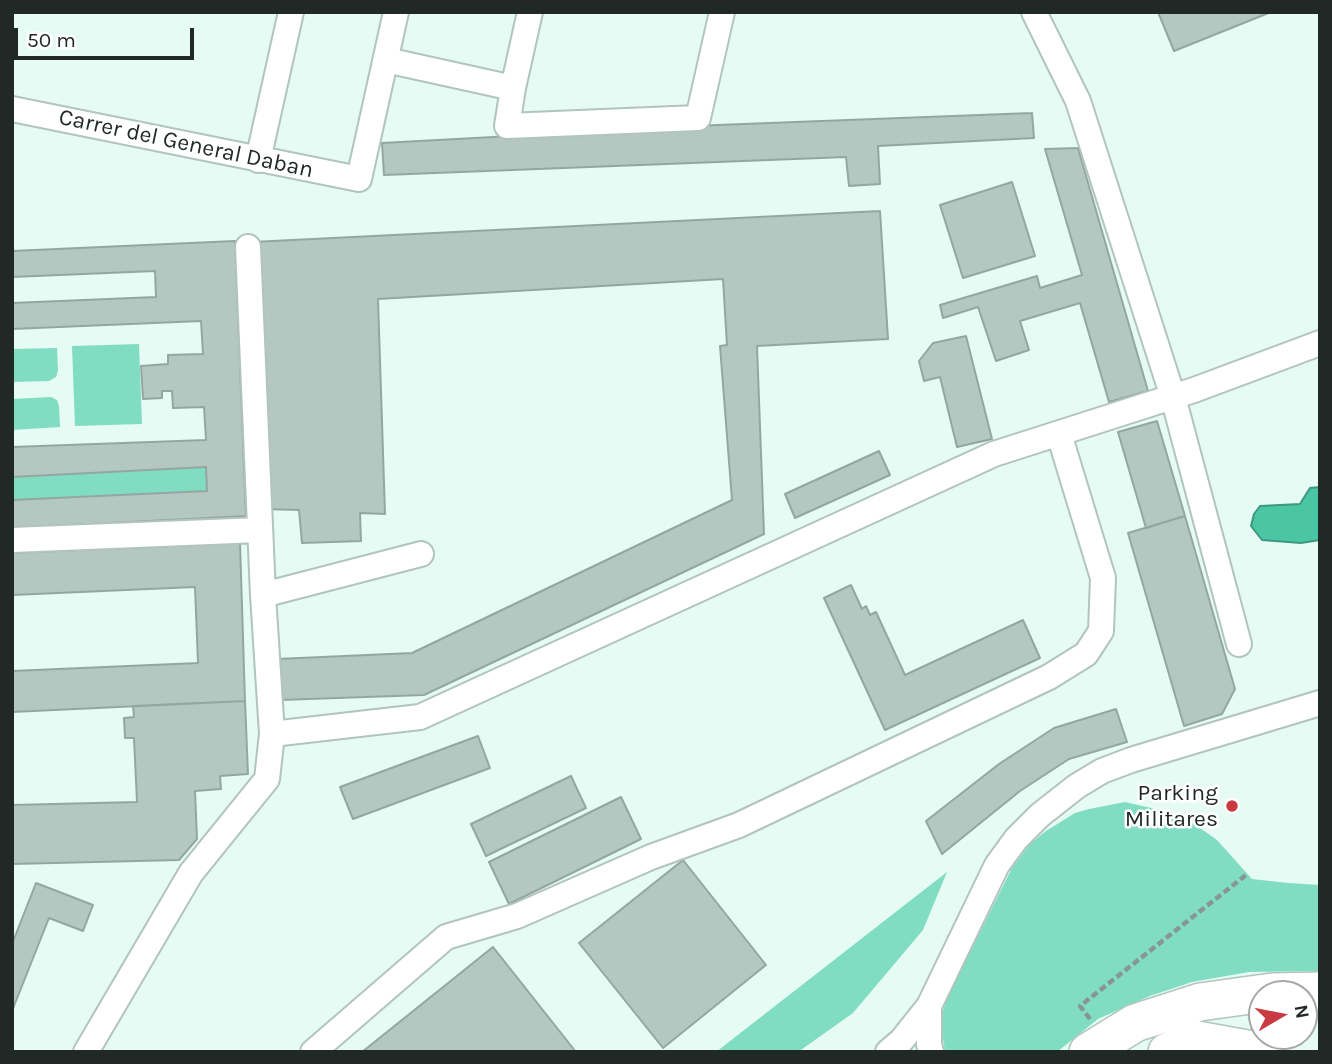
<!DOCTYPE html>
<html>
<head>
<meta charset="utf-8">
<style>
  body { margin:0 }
  #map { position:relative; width:1332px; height:1064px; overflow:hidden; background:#e6fbf3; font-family:Karla,sans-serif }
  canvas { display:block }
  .frame { position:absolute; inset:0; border:14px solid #212926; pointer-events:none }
  .north { position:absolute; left:1248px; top:980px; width:70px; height:70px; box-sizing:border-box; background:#fff; border:2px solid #a6a9a8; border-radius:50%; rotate:80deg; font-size:19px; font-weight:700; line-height:28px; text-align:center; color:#212926 }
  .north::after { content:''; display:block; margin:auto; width:24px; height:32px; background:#ca3a42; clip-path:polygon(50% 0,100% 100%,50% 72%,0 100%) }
  .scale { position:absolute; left:14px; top:28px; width:180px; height:32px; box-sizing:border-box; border:4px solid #212926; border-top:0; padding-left:9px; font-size:21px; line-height:24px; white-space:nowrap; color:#212926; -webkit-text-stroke:5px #fff; paint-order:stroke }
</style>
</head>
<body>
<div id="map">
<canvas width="1332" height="1064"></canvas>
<div class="frame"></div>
<div class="north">N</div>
<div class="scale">50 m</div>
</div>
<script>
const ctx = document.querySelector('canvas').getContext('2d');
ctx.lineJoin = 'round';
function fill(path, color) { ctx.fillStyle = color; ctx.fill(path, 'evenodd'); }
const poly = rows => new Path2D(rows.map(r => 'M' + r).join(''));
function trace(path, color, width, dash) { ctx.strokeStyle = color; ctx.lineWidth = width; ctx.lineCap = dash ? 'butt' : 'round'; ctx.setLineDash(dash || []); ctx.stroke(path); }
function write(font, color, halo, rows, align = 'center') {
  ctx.font = font + ' Karla,sans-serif'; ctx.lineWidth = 5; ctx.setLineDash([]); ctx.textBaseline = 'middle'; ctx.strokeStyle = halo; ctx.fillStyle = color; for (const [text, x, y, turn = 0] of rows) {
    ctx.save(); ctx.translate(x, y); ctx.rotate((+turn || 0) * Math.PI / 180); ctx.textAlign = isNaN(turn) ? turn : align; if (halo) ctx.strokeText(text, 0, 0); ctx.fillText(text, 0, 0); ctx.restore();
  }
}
const green = poly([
  [139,344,142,424,75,426,72,346],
  [57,348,58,370,56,377,49,381,12,382,12,349],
  [51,397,57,400,59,406,60,427,12,430,12,399],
  [206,467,207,491,12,500,12,477],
  [1125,802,1164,811,1193,823,1217,840,1252,879,1288,883,1320,885,1320,971,1249,972,1192,982,1150,996,1098,1019,1057,1052,945,1052,941,1024,942,1013,948,996,1012,868,1030,844,1046,831,1075,813,1089,809],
  [947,872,923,930,853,1013,798,1052,716,1052]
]);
const water = poly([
  [1320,487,1320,540,1301,543,1262,540,1251,526,1254,514,1260,506,1300,504,1310,488,1320,487]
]);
const building = poly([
  [1158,12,1271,12,1174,51,1158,12],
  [1032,113,1034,138,878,146,880,184,849,186,846,157,384,175,382,143,717,125,1032,113],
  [1078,148,1148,391,1109,402,1080,303,1020,321,1029,350,996,361,978,307,943,318,940,305,1037,276,1040,288,1082,275,1045,149,1078,148],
  [1012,182,1035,256,963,278,940,205,1012,182],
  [880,211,888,339,757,346,764,534,424,695,280,700,277,659,412,653,732,500,720,346,727,345,723,279,378,299,385,514,360,513,361,541,302,543,299,510,262,509,252,242,880,211],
  [235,241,246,516,12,528,12,500,207,491,206,467,12,477,12,447,206,440,204,407,173,408,172,391,162,391,162,398,143,399,141,366,168,364,168,355,203,354,201,321,12,329,12,303,156,297,155,271,12,277,12,251,235,241],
  [966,336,992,439,957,447,940,377,924,381,919,361,933,343,966,336],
  [1157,421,1185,516,1146,528,1118,432,1157,421],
  [879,451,890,475,795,518,785,494,879,451],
  [1185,516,1235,689,1222,714,1184,726,1128,533,1185,516],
  [240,543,245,701,12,712,12,671,198,663,195,587,12,595,12,553,240,543],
  [851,585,862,609,866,606,870,615,876,612,905,675,1023,620,1040,658,885,730,824,598,851,585],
  [245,701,248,774,220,776,221,789,195,791,197,839,179,860,12,864,12,805,137,802,134,738,125,738,124,718,134,717,133,706,245,701],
  [1116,709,1127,742,1069,759,1020,791,942,854,926,821,999,764,1054,728,1116,709],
  [478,736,490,768,353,819,340,787,478,736],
  [571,776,586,808,486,856,471,824,571,776],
  [621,797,641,839,509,904,489,862,621,797],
  [683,860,766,965,663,1048,579,943,683,860],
  [36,883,93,905,83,931,49,918,12,1011,12,944,36,883],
  [493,947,576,1052,362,1052,493,947]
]);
const path = poly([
  [1090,1019,1080,1006,1246,875]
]);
const minor = poly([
  [1034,12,1078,101,1173,397,1239,644],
  [386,60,513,88,507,126,698,118,722,12],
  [513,88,530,12],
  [12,109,359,179,396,12],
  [258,160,291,12],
  [248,247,263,595],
  [12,540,260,530],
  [272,734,420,717,994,454,1194,390,1320,343],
  [929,1006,929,1044,931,1052],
  [86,1052,191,873,267,779,272,734,263,595,421,554],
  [313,1052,446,937,517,916,651,857,739,825,1049,677,1086,654,1101,631,1103,578,1059,434],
  [888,1052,902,1040,929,1006,997,865,1016,839,1040,815,1077,786,1102,771,1131,760,1320,703]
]);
const highway = poly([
  [1088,1052,1135,1023,1200,1002,1272,992,1320,991],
  [1167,1052,1197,1040,1264,1052]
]);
const markers = [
  [1232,806,7,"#ca3a42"]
];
const streetNames = [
  ["Carrer del General Daban",186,144,12]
];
const poiNames = [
  ["Parking",1218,793],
  ["Militares",1218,819]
];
fill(green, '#80ddc1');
fill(water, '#4bc6a5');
trace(water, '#3e977f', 2);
fill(building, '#b4c8c1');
trace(building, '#94a6a0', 2);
trace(minor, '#b1c4bd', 28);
trace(highway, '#b1c4bd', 40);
trace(path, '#879690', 4.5, [7, 3.5]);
trace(minor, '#fff', 24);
trace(highway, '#fff', 37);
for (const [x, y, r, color] of markers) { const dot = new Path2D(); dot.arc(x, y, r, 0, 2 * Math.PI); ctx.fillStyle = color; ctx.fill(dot); trace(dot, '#fff', 2.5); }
write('23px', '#212926', '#fff', streetNames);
write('23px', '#212926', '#fff', poiNames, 'right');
</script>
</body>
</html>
